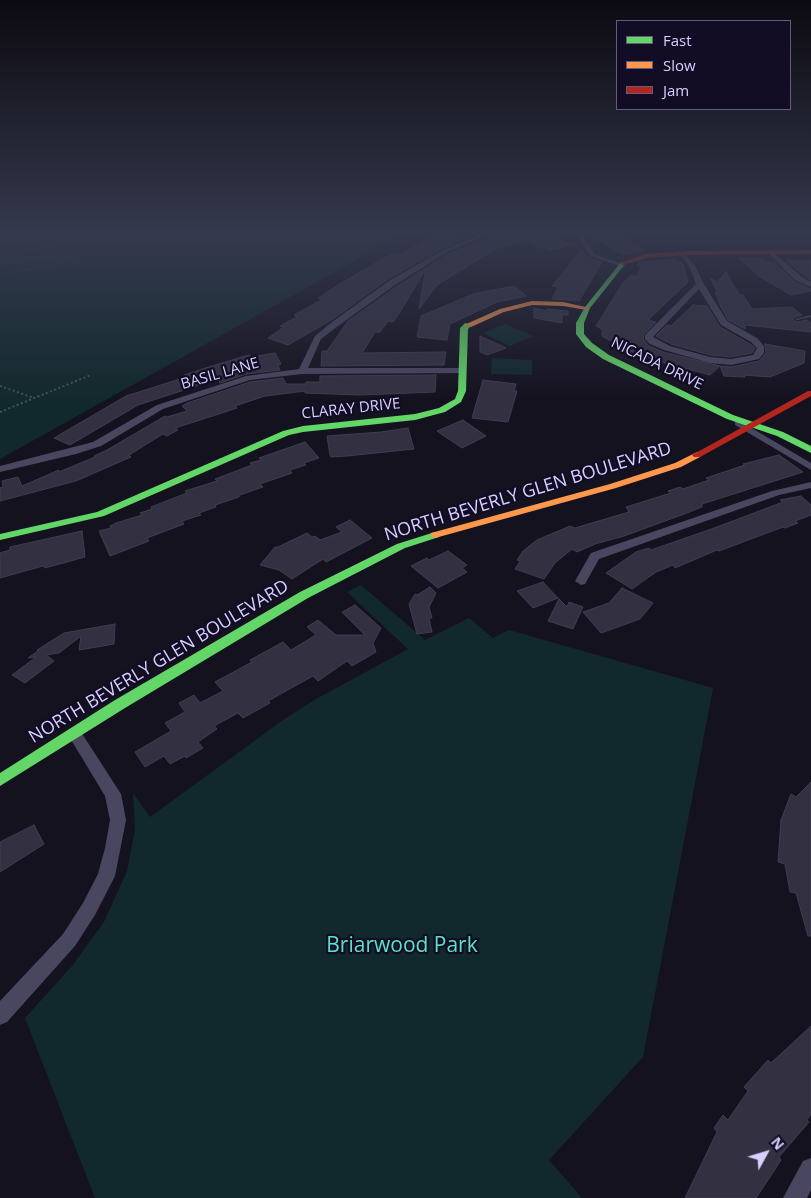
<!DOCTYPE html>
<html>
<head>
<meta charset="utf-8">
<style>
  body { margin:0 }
  #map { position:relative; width:811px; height:1198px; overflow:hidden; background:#15121f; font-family:"Open Sans",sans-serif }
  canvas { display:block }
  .legend { position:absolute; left:616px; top:20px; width:175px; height:90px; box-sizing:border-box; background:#120d24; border:1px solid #615b7c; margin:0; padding:6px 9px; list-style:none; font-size:15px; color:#d8d0ff }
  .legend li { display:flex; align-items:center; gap:10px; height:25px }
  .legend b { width:25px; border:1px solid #615b7c }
  .north { position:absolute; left:741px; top:1128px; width:50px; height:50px; -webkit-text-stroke:4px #120d24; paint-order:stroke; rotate:51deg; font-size:14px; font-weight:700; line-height:20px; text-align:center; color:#d8d0ff }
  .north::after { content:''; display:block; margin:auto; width:18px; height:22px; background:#d8d0ff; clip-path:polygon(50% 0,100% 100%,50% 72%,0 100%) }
</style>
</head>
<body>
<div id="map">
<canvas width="811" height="1198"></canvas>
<ul class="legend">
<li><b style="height:6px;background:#63d668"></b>Fast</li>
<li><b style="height:6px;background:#ff974d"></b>Slow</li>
<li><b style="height:6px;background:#b3261e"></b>Jam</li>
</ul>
<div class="north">N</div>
</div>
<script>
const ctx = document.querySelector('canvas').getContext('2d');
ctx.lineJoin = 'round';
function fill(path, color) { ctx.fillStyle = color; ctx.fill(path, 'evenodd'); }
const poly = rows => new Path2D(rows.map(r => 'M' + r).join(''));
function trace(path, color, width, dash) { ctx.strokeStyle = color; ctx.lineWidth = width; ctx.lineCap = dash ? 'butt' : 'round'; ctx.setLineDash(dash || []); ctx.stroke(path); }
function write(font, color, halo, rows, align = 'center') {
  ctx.font = font + ' "Open Sans",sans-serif'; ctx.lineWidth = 4.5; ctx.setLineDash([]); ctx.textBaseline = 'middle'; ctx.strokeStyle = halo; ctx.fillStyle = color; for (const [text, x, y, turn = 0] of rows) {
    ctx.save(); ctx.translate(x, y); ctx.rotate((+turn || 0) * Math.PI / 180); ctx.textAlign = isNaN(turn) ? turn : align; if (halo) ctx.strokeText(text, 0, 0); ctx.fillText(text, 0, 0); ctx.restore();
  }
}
const green = poly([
  [0,235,401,235,0,459],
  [505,324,533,336,510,346,483,333],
  [492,358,532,360,532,375,491,374],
  [361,585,425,640,469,618,493,638,509,630,713,688,643,1057,549,1160,582,1198,95,1198,25,1018,72,966,104,922,127,871,135,830,133,793,150,817,283,720,316,699,408,649,347,592]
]);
const building = poly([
  [444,235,461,240,442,248,388,279,333,319,288,345,268,338,284,327,280,326,297,317,294,315,323,299,318,298,343,282,386,257,394,254,399,255,425,241,444,235],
  [499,235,550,235,571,245,549,250,544,247,540,248,524,240,495,249,437,285,419,309,426,268,399,314,393,322,388,321,380,332,375,332,362,353,446,352,444,365,321,366,322,351,327,351,348,321,396,287,448,254,499,235],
  [592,235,620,235,644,250,622,255,592,235],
  [581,250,589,258,602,262,579,301,552,299,558,287,552,286,581,250],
  [739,258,762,258,766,262,774,262,794,281,811,289,811,291,791,295,759,276,739,258],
  [675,259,683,264,688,282,648,320,656,322,644,334,643,339,649,346,663,352,720,366,710,375,665,363,629,351,602,336,602,329,596,326,623,283,631,275,636,277,641,267,637,265,639,262,675,259],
  [787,261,811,261,811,280,802,274,787,261],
  [726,272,734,286,740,295,743,295,752,309,792,307,802,315,795,317,793,320,797,322,807,320,811,323,811,332,745,325,745,329,728,320,721,307,715,292,718,293,710,278,717,282,726,272],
  [514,286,527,296,497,302,450,324,447,340,417,337,421,316,473,294,514,286],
  [693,305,707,306,720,327,750,344,755,348,752,353,731,357,710,355,671,344,656,336,667,325,671,326,693,305],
  [534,308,546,311,547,309,568,311,568,315,562,315,562,323,534,318,534,308],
  [480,336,506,348,487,355,480,352,480,336],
  [765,344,805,351,804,363,770,377,744,375,745,377,724,376,720,366,731,367,759,361,766,353,765,344],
  [275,353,281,364,278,365,280,370,246,374,220,383,218,379,138,405,70,445,54,438,126,396,186,377,184,375,215,365,249,355,252,357,275,353],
  [436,375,435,392,360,395,305,393,305,391,265,396,235,406,237,408,225,412,175,428,178,430,167,436,163,434,129,455,131,457,76,481,0,501,0,488,3,487,2,481,18,477,22,486,59,470,59,472,95,457,94,456,107,450,165,416,167,417,187,411,182,406,187,403,250,382,283,378,286,384,306,384,306,382,320,382,320,376,436,375],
  [483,380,516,384,514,391,517,391,508,422,472,418,483,380],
  [463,420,486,436,462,448,437,431,463,420],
  [408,428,414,449,347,456,331,457,330,455,327,436,381,432,408,428],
  [305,442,319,458,304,463,306,465,290,470,292,473,260,484,263,487,240,495,239,497,215,505,216,507,199,513,201,515,182,521,184,524,147,538,149,541,110,556,99,531,111,528,110,526,116,523,142,515,140,513,152,509,151,507,187,493,185,491,217,481,215,479,252,465,250,463,261,460,259,458,305,442],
  [779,455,803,472,702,504,702,507,687,513,624,536,595,544,577,552,572,549,555,563,544,579,515,569,520,561,517,560,523,551,537,540,570,526,575,528,629,512,626,507,671,493,668,491,680,487,683,489,709,480,706,478,745,465,743,464,779,455],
  [801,496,811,505,811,515,795,521,798,523,785,528,783,527,719,551,717,550,675,568,673,565,656,572,632,589,606,573,636,552,649,548,651,550,717,527,783,502,780,500,801,496],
  [350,520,372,538,326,562,323,559,292,579,279,570,260,565,275,547,278,547,307,533,312,537,315,536,320,540,342,532,336,527,350,520],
  [82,531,85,557,45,568,43,566,0,578,0,553,10,550,10,547,82,531],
  [448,551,467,565,462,568,467,572,438,588,411,566,427,558,429,560,448,551],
  [543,582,558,598,533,608,517,591,543,582],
  [430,587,436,593,429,607,432,618,429,618,432,632,417,634,409,604,415,594,417,595,430,587],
  [622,588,653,603,640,619,601,633,583,612,609,603,622,588],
  [559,599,567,607,569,602,583,607,573,629,548,621,559,599],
  [355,605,381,628,373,643,376,652,352,666,347,661,318,681,313,676,268,701,270,703,243,718,238,713,214,726,217,729,198,742,203,748,186,758,185,756,170,764,164,756,145,767,135,752,171,731,165,723,185,712,179,703,194,695,200,703,223,691,215,682,252,662,250,660,283,642,291,650,316,635,307,627,318,620,336,635,365,635,342,612,355,605],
  [115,624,114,644,79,650,81,636,59,653,46,655,54,661,25,683,12,675,36,657,28,658,38,651,37,650,64,633,115,624],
  [811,782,811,936,808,936,796,893,790,892,785,864,778,862,781,820,791,794,796,797,811,782],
  [34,825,44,844,0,872,0,842,34,825],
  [811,1026,811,1114,807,1120,809,1122,779,1157,781,1160,774,1171,756,1198,685,1198,717,1132,714,1128,723,1115,728,1120,748,1091,744,1087,768,1060,771,1063,811,1026]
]);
const pathFar1 = poly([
  [0,255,111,235],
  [0,263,38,257,75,258,53,265,0,274]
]);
const path = poly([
  [0,386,34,398],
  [0,412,91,375]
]);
const lane = poly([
  [811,315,811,317,797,320,795,319,811,315]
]);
const street = poly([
  [479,235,487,235,447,252,395,285,338,326,321,339,308,368,462,368,466,371,465,373,302,374,250,380,163,409,101,446,76,454,0,472,0,466,93,442,157,405,246,376,299,369,315,336,332,322,389,281,443,250,479,235],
  [577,235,583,235,594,254,623,264,620,266,590,256,577,235],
  [682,251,695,266,704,284,727,321,757,338,764,346,764,353,759,359,731,365,710,363,664,350,650,344,645,339,645,335,696,284,689,266,679,253,682,251],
  [699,289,721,325,751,342,757,348,753,355,731,359,710,357,670,346,653,337,699,289],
  [769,252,773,252,801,276,811,282,811,287,795,280,769,254,769,252],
  [738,420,811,463,811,470,735,425,735,421,738,420],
  [811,482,811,488,779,495,599,559,585,584,581,585,575,581,591,553,772,491,811,482],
  [74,727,79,729,121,794,126,820,115,876,95,915,75,946,7,1022,0,1025,0,1001,63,934,83,903,98,874,105,848,110,820,105,796,67,733,69,729,74,727],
  [811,1158,811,1190,807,1198,783,1198,803,1161,811,1158]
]);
const fast = poly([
  [621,262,626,263,590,308,584,323,584,334,592,343,609,355,733,415,783,432,811,446,811,453,777,436,727,419,603,359,586,347,576,334,576,323,585,307,621,262],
  [465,323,472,325,468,329,466,391,461,402,445,412,415,420,303,432,289,435,104,516,0,540,0,534,97,512,283,431,303,426,415,414,439,408,455,399,458,391,460,328,465,323],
  [435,532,439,533,440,535,439,537,405,548,308,598,125,708,0,786,0,773,115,700,300,592,397,544,435,532]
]);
const slow = poly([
  [532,301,563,302,590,308,587,310,563,306,532,305,504,312,471,327,464,325,500,309,532,301],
  [697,452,702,455,700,457,681,467,616,488,435,538,430,535,431,533,610,484,675,463,697,452]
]);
const jam = poly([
  [811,250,811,254,688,255,647,258,623,265,620,263,646,254,688,251,811,250],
  [808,391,811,391,811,396,700,457,694,457,692,455,808,391]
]);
const farStreetnames = [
  ["NICADA DRIVE",657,364,26],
  ["BASIL LANE",220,374,-16],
  ["CLARAY DRIVE",351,409,-6]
];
const streetNames = [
  ["NORTH BEVERLY GLEN BOULEVARD",528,492,-17],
  ["NORTH BEVERLY GLEN BOULEVARD",159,662,-31]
];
const nearParknames = [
  ["Briarwood Park",402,946]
];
fill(green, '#11292c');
fill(building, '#333041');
trace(building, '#423c53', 1);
trace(pathFar1, '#445060', 1, [1, 2]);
trace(path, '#445060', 2, [2, 2.5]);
fill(lane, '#494760');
fill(street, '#494760');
fill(fast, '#63d668');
fill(slow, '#ff974d');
fill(jam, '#b3261e');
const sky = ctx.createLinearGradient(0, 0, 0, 403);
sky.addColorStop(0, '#0c0a11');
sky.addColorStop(0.58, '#35394d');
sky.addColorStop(1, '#35394d00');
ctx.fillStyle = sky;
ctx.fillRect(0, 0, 811, 403);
write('15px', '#d8d0ff', '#120d24', farStreetnames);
write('18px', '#d8d0ff', '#120d24', streetNames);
write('21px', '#59e2c7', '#120d24', nearParknames);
</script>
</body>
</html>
